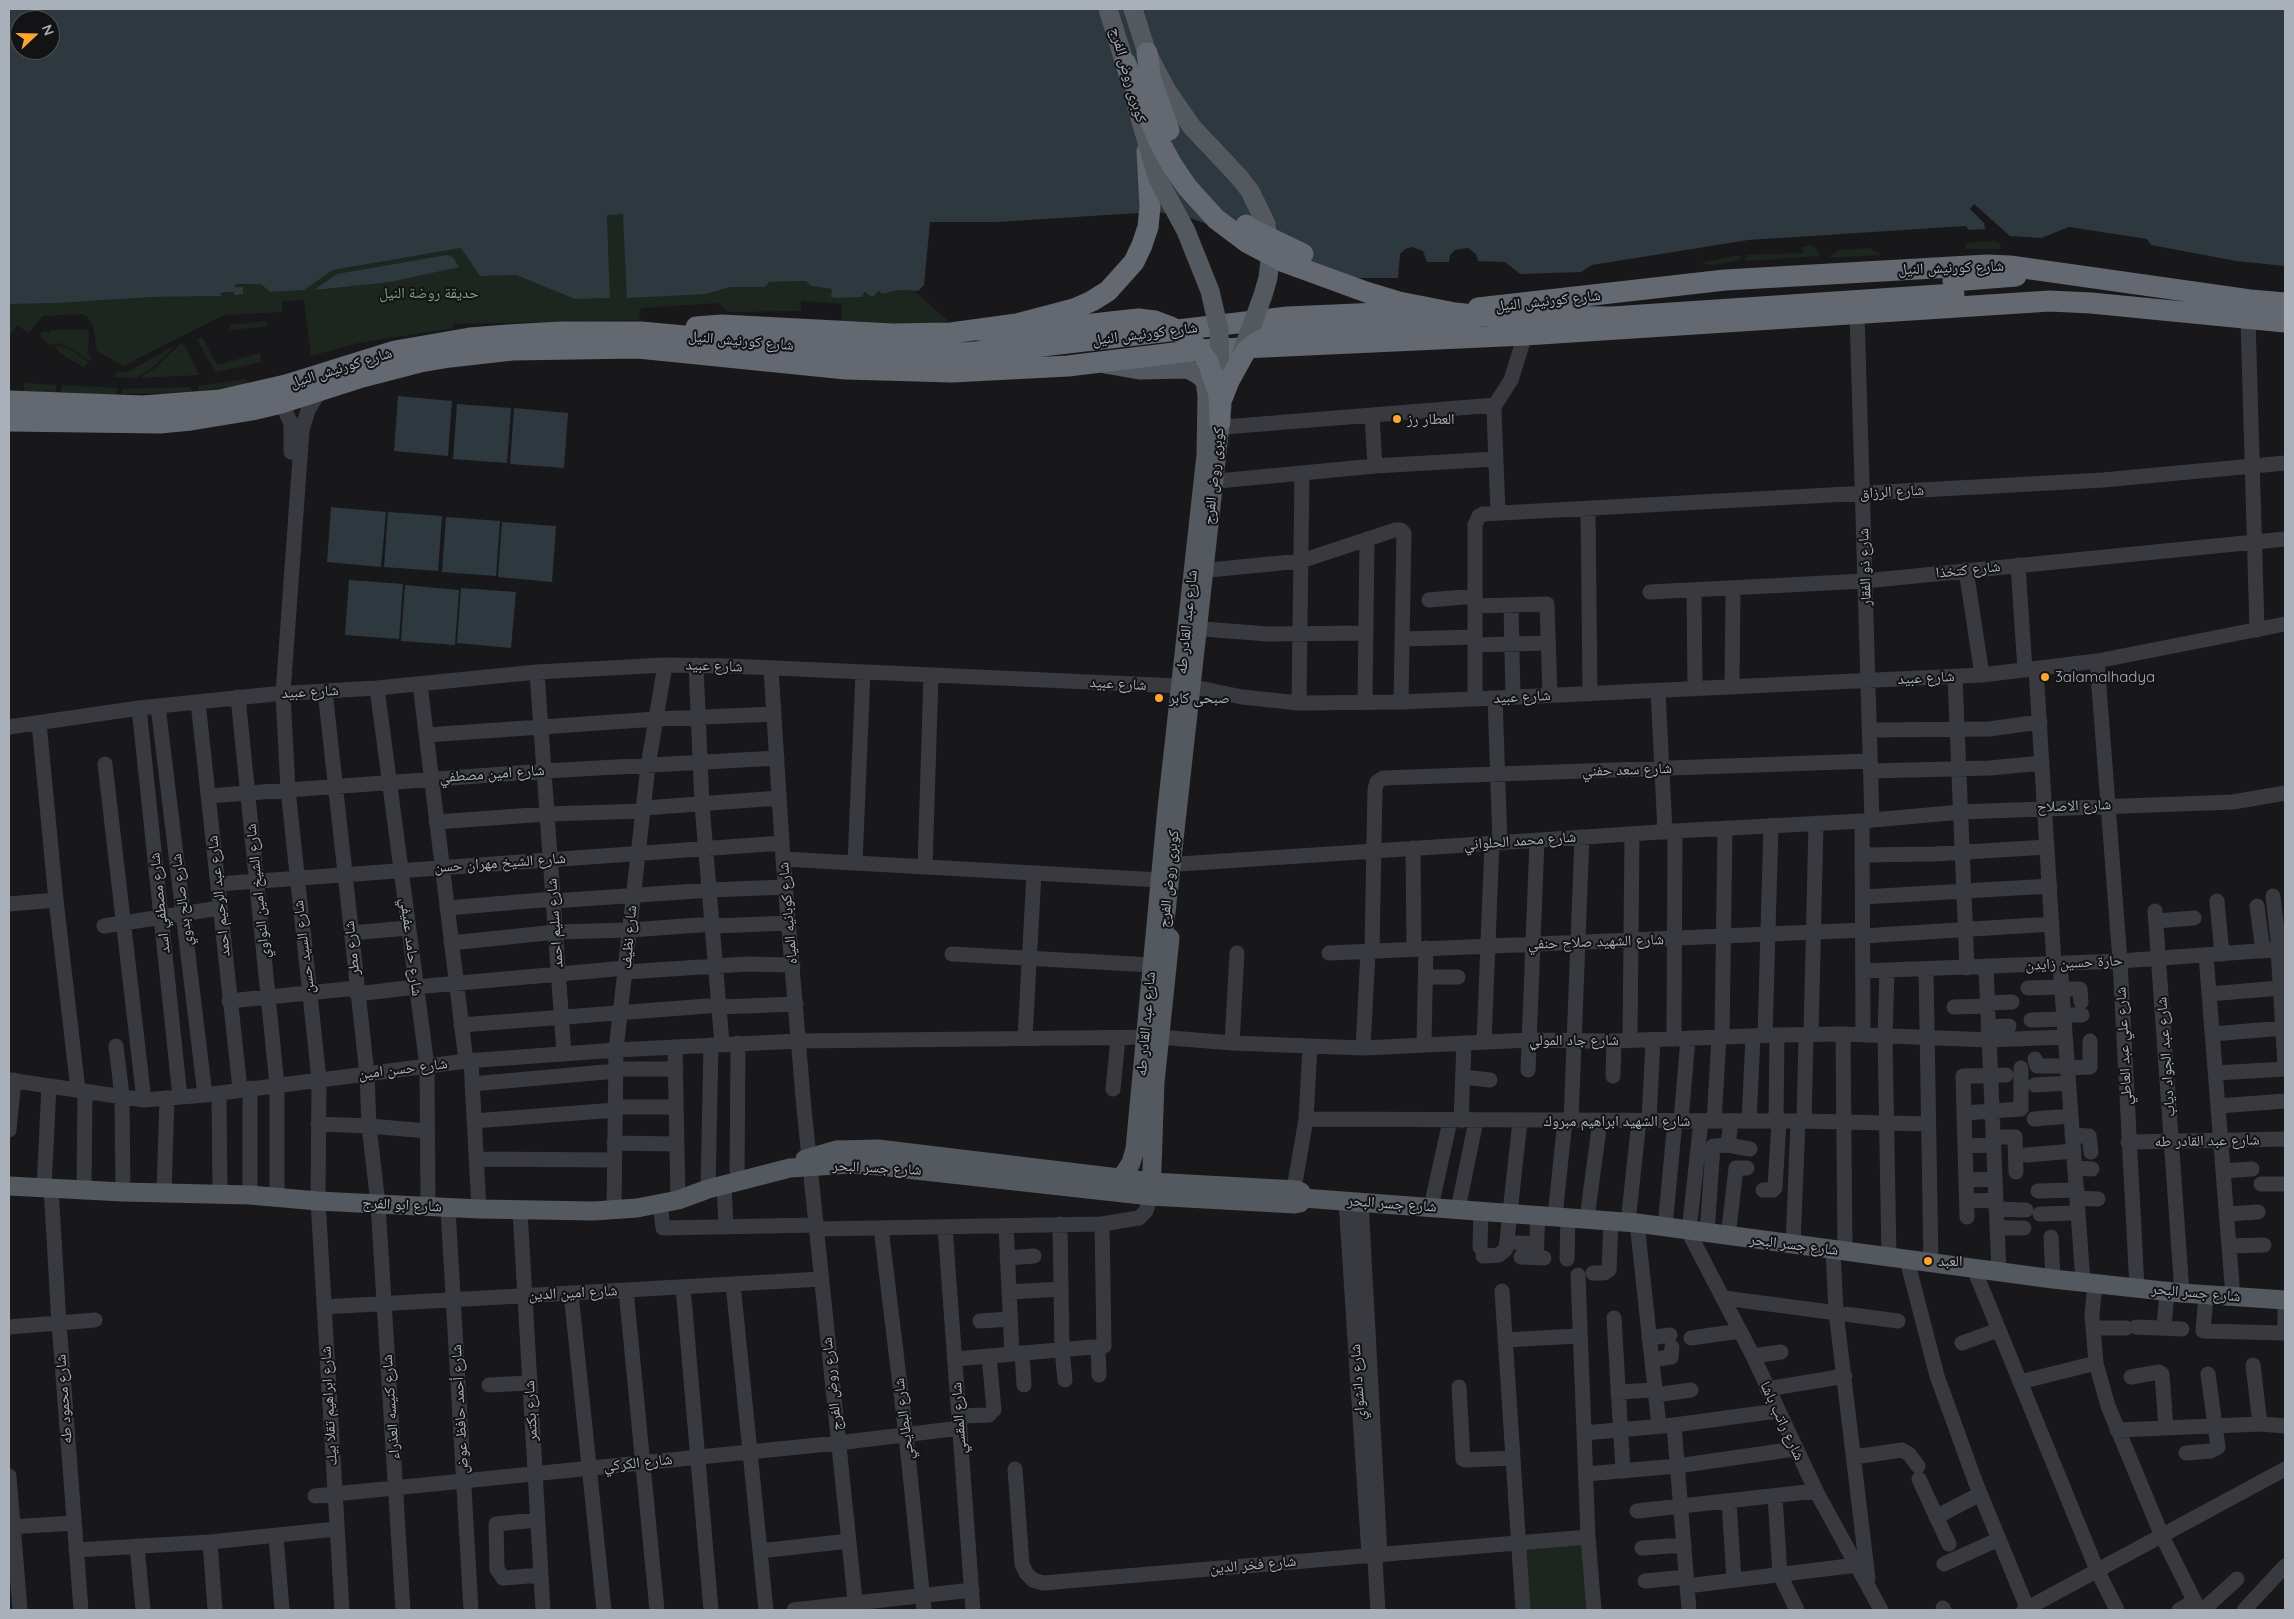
<!DOCTYPE html>
<html>
<head>
<meta charset="utf-8">
<style>
  body { margin:0 }
  #map { position:relative; width:2294px; height:1619px; overflow:hidden; background:#18181a; font-family:Quicksand,sans-serif }
  canvas { display:block }
  .frame { position:absolute; inset:0; border:10px solid #a9b0ba; pointer-events:none }
  .north { position:absolute; left:10px; top:10px; width:50px; height:50px; box-sizing:border-box; background:#131315; border:1px solid #4f5257; border-radius:50%; rotate:69deg; font-size:14px; font-weight:700; line-height:20px; text-align:center; color:#a9b0ba }
  .north::after { content:''; display:block; margin:auto; width:18px; height:22px; background:#fba42f; clip-path:polygon(50% 0,100% 100%,50% 72%,0 100%) }
</style>
</head>
<body>
<div id="map">
<canvas width="2294" height="1619"></canvas>
<div class="frame"></div>
<div class="north">N</div>
</div>
<script>
const ctx = document.querySelector('canvas').getContext('2d');
ctx.lineJoin = 'round';
function fill(path, color) { ctx.fillStyle = color; ctx.fill(path, 'evenodd'); }
const poly = rows => new Path2D(rows.map(r => 'M' + r).join(''));
function trace(path, color, width, dash) { ctx.strokeStyle = color; ctx.lineWidth = width; ctx.lineCap = dash ? 'butt' : 'round'; ctx.setLineDash(dash || []); ctx.stroke(path); }
function write(font, color, halo, rows, align = 'center') {
  ctx.font = font + ' Quicksand,"Noto Naskh Arabic",sans-serif'; ctx.lineWidth = 4; ctx.setLineDash([]); ctx.textBaseline = 'middle'; ctx.strokeStyle = halo; ctx.fillStyle = color; for (const [text, x, y, turn = 0] of rows) {
    ctx.save(); ctx.translate(x, y); ctx.rotate((+turn || 0) * Math.PI / 180); ctx.textAlign = isNaN(turn) ? turn : align; if (halo) ctx.strokeText(text, 0, 0); ctx.fillText(text, 0, 0); ctx.restore();
  }
}
const green = poly([
  [607,214,623,214,706,294,731,287,765,287,769,282,806,281,811,286,832,289,838,298,862,297,865,292,870,296,878,291,884,294,898,290,914,291,951,323,929,325,841,321,842,304,801,301,801,311,728,312,718,303,641,308,639,320,453,324,453,328,358,343,311,356,304,300,282,301,282,312,224,315,123,366,97,351,93,327,88,317,83,314,43,316,28,333,17,325,12,333,9,333,9,304,58,303,152,297,220,296,221,294,234,292,234,284,261,284,270,292,304,290,333,270,461,248,480,276,516,275,575,299,610,298],
  [1993,241,1999,243,2002,249,1966,249,1966,243],
  [1811,245,1816,248,1820,256,1747,261,1745,259,1748,255,1802,253,1803,251,1800,248],
  [1869,248,1881,255,1828,258,1840,250],
  [1734,256,1740,256,1741,260,1714,265,1700,263],
  [267,321,268,326,230,330,230,325],
  [50,330,89,330,88,355,92,358,90,361,67,346,58,343,50,345,40,336,42,332,50,332],
  [202,337,217,365,260,353,261,362,216,372,197,340],
  [181,343,185,346,199,375,139,378,154,369],
  [177,344,152,368,136,378,114,377,118,371,126,373],
  [54,345,67,347,88,362,84,368,59,352],
  [247,379,248,384,198,391,198,386],
  [24,383,56,385,56,393,24,391],
  [62,385,117,388,117,395,61,392],
  [191,387,192,392,122,394,122,389],
  [1582,1544,1587,1610,1528,1610,1524,1548]
]);
const water = poly([
  [9,9,2285,9,2285,266,2236,261,2151,245,2147,239,2069,227,2041,238,2010,236,1974,204,1970,209,1984,223,1985,229,1969,230,1966,226,1748,240,1592,265,1581,272,1520,274,1505,262,1478,261,1476,254,1468,248,1455,250,1450,255,1449,262,1427,262,1423,251,1412,247,1405,249,1400,254,1398,278,1303,278,1293,277,1263,260,1213,226,1178,214,1154,212,997,222,930,222,924,285,918,291,898,290,883,294,878,291,874,296,870,296,865,292,862,297,838,298,831,297,832,289,811,286,806,281,769,282,765,287,731,287,706,294,627,298,623,214,607,215,610,298,575,299,516,275,480,276,461,248,333,270,304,290,270,292,261,284,235,284,235,287,243,287,243,294,234,295,234,292,221,293,221,296,152,297,58,303,9,304],
  [20,20,50,20,50,50,20,50],
  [447,255,453,257,459,267,390,282,314,290,337,274],
  [398,396,452,401,448,456,394,451],
  [457,404,511,408,507,463,453,459],
  [514,408,568,413,564,468,510,464],
  [331,507,386,512,381,567,327,562],
  [388,512,442,516,438,571,384,567],
  [446,517,500,521,496,576,442,572],
  [502,522,556,526,552,582,498,577],
  [349,580,403,584,399,639,345,635],
  [405,585,459,590,455,645,401,641],
  [461,588,516,592,511,648,457,643]
]);
const minor = poly([
  [1857,314,1872,820],
  [2248,319,2257,630],
  [319,392,308,410,302,430,283,693,288,790,319,1079,318,1201,342,1610],
  [281,403,291,423,291,452],
  [1372,415,1375,466],
  [1225,427,1495,405],
  [1218,481,1375,466,1495,459],
  [1588,508,1590,694],
  [1498,512,1494,412,1495,405,1511,380,1525,335],
  [2018,565,2025,670],
  [1209,570,1301,561,1395,530,1401,530,1404,533,1401,702],
  [1966,570,1982,675],
  [1694,590,1695,689],
  [1650,592,1865,581,2285,539],
  [1429,600,1475,596],
  [1511,605,1513,697],
  [1475,606,1547,604,1550,695],
  [1204,629,1268,634,1366,633],
  [1402,639,1475,637],
  [1475,645,1548,643],
  [2097,661,2120,961,2137,1288],
  [696,665,702,805,722,1044],
  [771,669,783,859,804,1109,856,1610],
  [2036,669,2054,964],
  [537,672,564,1054],
  [1955,677,1967,968],
  [420,684,466,1061],
  [1732,687,1733,589],
  [377,688,427,1066,428,1207],
  [325,691,367,1074,369,1126,378,1204,403,1610],
  [1658,691,1665,832],
  [238,697,277,1085,277,1197],
  [1495,698,1500,843],
  [1475,699,1475,525,1479,516,1483,514,2103,480,2285,463],
  [198,702,240,1089],
  [1365,702,1367,539],
  [1299,703,1302,473],
  [158,706,205,1095],
  [139,708,180,1097],
  [39,723,56,900,78,1090],
  [9,727,139,708,274,694,377,688,537,672,665,665,730,666,1180,686,1199,688,1242,697,1299,703,1401,702,1495,698,1982,675,2097,661,2285,624],
  [1869,730,1989,729,2040,722],
  [426,735,656,719,774,714],
  [105,764,144,1100],
  [1871,771,1990,768,2042,763],
  [208,796,544,771,777,758],
  [644,808,779,798],
  [1862,821,1863,1035],
  [436,822,547,814,644,811],
  [1413,848,1414,949],
  [1862,855,1935,854,2047,847],
  [783,859,1160,880],
  [855,863,863,673],
  [1179,864,1675,831,1862,821,1961,812,2233,802,2285,793],
  [925,867,931,675],
  [218,884,782,843],
  [2273,896,2279,949],
  [1863,897,2050,886],
  [554,901,710,890,786,887],
  [2217,901,2222,954],
  [9,904,56,900],
  [2257,906,2263,951],
  [447,908,554,899],
  [2155,911,2182,1293],
  [2156,921,2194,918],
  [104,926,220,908],
  [714,926,789,923],
  [351,933,408,928],
  [1863,936,2052,924],
  [451,943,556,932,630,930,713,924],
  [2278,949,2285,1065],
  [1372,951,1375,789,1377,782,1383,778,1870,761],
  [1329,953,1863,930],
  [952,954,1152,965],
  [2206,955,2233,1297],
  [2060,964,2083,1282],
  [1986,967,1999,1272],
  [1926,970,1931,1263],
  [1863,971,2120,961,2285,949],
  [1887,971,1885,1037,1889,1257],
  [626,972,746,964,793,965],
  [1426,977,1458,977],
  [2028,988,2061,987],
  [2061,989,2080,989,2081,1002],
  [357,994,415,987,626,968],
  [2209,994,2280,988],
  [229,1001,357,988],
  [1987,1003,2012,1002],
  [720,1007,796,1004],
  [1954,1007,1987,1006],
  [2063,1015,2082,1015],
  [2031,1020,2064,1019],
  [461,1025,720,1005],
  [1988,1027,2009,1026],
  [1843,1034,1845,1251],
  [2213,1034,2283,1028],
  [1765,1035,1771,825],
  [1811,1035,1816,823],
  [1722,1037,1725,828],
  [1025,1038,1034,873],
  [1674,1039,1675,831],
  [1630,1040,1632,834],
  [1484,1042,1492,843],
  [1232,1043,1237,953],
  [1424,1044,1426,948],
  [116,1046,122,1096,123,1192],
  [675,1047,678,1200],
  [1363,1048,1368,951],
  [2035,1059,2037,1066,2067,1066],
  [471,1061,479,1209],
  [2067,1068,2090,1067,2090,1041],
  [616,1069,676,1069],
  [1528,1070,1537,840],
  [2216,1073,2285,1069],
  [1613,1076,1614,1041],
  [1463,1077,1490,1080],
  [9,1080,144,1100,205,1095,466,1061,616,1050,798,1041,1159,1037,1232,1043,1363,1048,1529,1040,1614,1041,1777,1035,1843,1034,1989,1040,2065,1037],
  [472,1084,616,1071],
  [2035,1085,2068,1083],
  [250,1088,250,1195],
  [1113,1089,1118,1038],
  [219,1093,220,1194],
  [2218,1106,2285,1101],
  [615,1107,676,1107],
  [1964,1113,2021,1109,2021,1068],
  [1306,1119,1804,1121,1928,1124],
  [2034,1119,2071,1116],
  [474,1121,615,1110],
  [1461,1121,1464,1043],
  [1571,1121,1582,837],
  [1649,1121,1653,1040],
  [1681,1121,1688,1038],
  [1714,1121,1719,1038],
  [1749,1121,1753,1036],
  [1776,1121,1777,1035],
  [1804,1121,1806,1035],
  [318,1124,369,1126,427,1131],
  [9,1130,14,1080],
  [2072,1135,2089,1136,2091,1152],
  [1993,1137,2015,1137,2016,1172],
  [2128,1142,2285,1139],
  [614,1143,676,1144],
  [1728,1145,1750,1149],
  [1965,1146,1993,1145],
  [2027,1155,2074,1151],
  [476,1159,614,1160],
  [2075,1168,2092,1169],
  [2223,1171,2252,1169],
  [1966,1180,1995,1179],
  [737,1182,738,1043],
  [2261,1184,2285,1184],
  [724,1185,726,1226],
  [44,1188,49,1086],
  [51,1188,59,1323,81,1610],
  [708,1189,711,1045],
  [1294,1189,1306,1119,1310,1046],
  [84,1190,85,1091],
  [1763,1190,1773,1190,1775,1188,1779,1121],
  [2038,1191,2077,1190],
  [164,1193,167,1098],
  [2077,1198,2098,1199],
  [1346,1201,1369,1555,1375,1561],
  [1967,1201,1996,1200],
  [1361,1202,1380,1554,1375,1561,1378,1610],
  [660,1203,663,1228,816,1225],
  [1431,1207,1450,1121],
  [448,1208,471,1610],
  [1458,1209,1476,1121],
  [1996,1209,2026,1210],
  [520,1211,543,1610],
  [614,1211,616,1050,648,766,665,665],
  [2040,1214,2078,1213],
  [2227,1214,2258,1212],
  [1555,1216,1565,1121],
  [1967,1217,1963,1076,2006,1075],
  [1587,1218,1600,1121],
  [1628,1222,1639,1121],
  [1637,1223,1659,1426],
  [1060,1224,1062,1350,1065,1380],
  [1006,1226,1012,1354],
  [945,1227,973,1610],
  [1665,1227,1675,1121],
  [881,1228,906,1435,924,1610],
  [1997,1228,2024,1228],
  [816,1229,1102,1224,1139,1218,1146,1211,1151,1196],
  [1688,1231,1753,1356,1816,1491,1881,1610],
  [1689,1231,1701,1121],
  [1707,1233,1713,1146,1728,1145,1731,1121],
  [1728,1237,1736,1168,1747,1168],
  [2051,1237,2053,1279],
  [1518,1243,1537,1244],
  [1793,1245,1798,1121],
  [2229,1246,2264,1245],
  [1480,1247,1481,1210],
  [1833,1250,1836,1312,1868,1579],
  [1483,1256,1499,1255,1506,1249,1520,1121],
  [1521,1257,1544,1258],
  [1536,1257,1538,1215],
  [1007,1258,1034,1256],
  [1567,1259,1568,1217],
  [1907,1260,1937,1376,1975,1481,2028,1610],
  [1974,1269,2097,1570,2117,1610],
  [1593,1273,1604,1273,1609,1270,1611,1221],
  [1578,1275,1588,1537,1594,1610],
  [2095,1283,2092,1315,2096,1363,2108,1406,2162,1536,2199,1610],
  [733,1284,766,1610],
  [683,1287,711,1610],
  [626,1290,657,1610],
  [1502,1291,1523,1610],
  [1009,1292,1061,1289],
  [571,1293,604,1610],
  [2206,1295,2203,1331,2285,1333],
  [1724,1298,1898,1321],
  [2285,1300,2285,1333],
  [324,1307,821,1279],
  [1614,1318,1623,1471],
  [980,1321,1010,1319],
  [9,1327,95,1320],
  [2136,1327,2182,1329],
  [2093,1328,2126,1328],
  [2164,1328,2167,1291],
  [1649,1338,1670,1335],
  [1691,1338,1740,1331],
  [1505,1340,1579,1336],
  [1962,1343,1998,1330],
  [1098,1347,1099,1375],
  [1022,1353,1024,1385],
  [989,1356,994,1410],
  [1753,1356,1781,1352],
  [955,1359,1104,1346,1102,1224],
  [1652,1360,1671,1357,1672,1347],
  [2253,1365,2260,1424],
  [2131,1377,2159,1372,2162,1374,2166,1428],
  [2020,1382,2096,1363],
  [489,1385,529,1383],
  [1459,1387,1463,1459,1465,1460,1513,1458],
  [1767,1389,1845,1376],
  [1618,1392,1655,1390],
  [1655,1395,1691,1390],
  [959,1416,989,1415],
  [1674,1425,1689,1610],
  [2117,1430,2260,1424,2285,1426],
  [1584,1433,1674,1425,1777,1411],
  [2186,1453,2211,1451,2218,1447,2208,1374],
  [1854,1457,1902,1450,1909,1454,1918,1466],
  [1015,1469,1022,1564,1026,1573,1033,1580,1043,1583,1588,1537],
  [1586,1474,1677,1466,1795,1449],
  [9,1476,20,1610],
  [1919,1479,1949,1544],
  [315,1496,838,1443,960,1428],
  [1775,1496,1780,1575,1797,1610],
  [1729,1501,1734,1580],
  [1637,1511,1816,1491],
  [1936,1517,1980,1494],
  [537,1520,496,1524,497,1569,503,1578,541,1575],
  [9,1527,74,1523],
  [276,1536,282,1610],
  [210,1542,215,1610],
  [137,1546,143,1610],
  [1642,1548,1684,1545],
  [76,1550,210,1542,336,1529],
  [760,1551,849,1541],
  [1944,1564,1999,1539],
  [1645,1581,1686,1577],
  [1687,1586,1857,1565],
  [1943,1608,1944,1610],
  [794,1610,972,1590],
  [2024,1610,2285,1469],
  [2179,1610,2193,1602],
  [2203,1610,2237,1579],
  [2244,1610,2285,1566]
]);
const major = poly([
  [1133,9,1147,53,1167,91,1192,127,1239,177],
  [1105,364,1139,370,1188,369,1200,376,1205,381,1207,396,1206,455,1167,808,1135,1149,1131,1163,1121,1178],
  [805,1159,836,1150,878,1149,1152,1182,1297,1190,1301,1192,1303,1198],
  [9,1186,123,1192,250,1195,318,1201,479,1209,594,1211,637,1208,678,1200,708,1189,790,1168,851,1164,879,1166,1151,1196,1295,1204,1300,1203,1303,1198],
  [1151,1196,1155,1082,1170,938],
  [1303,1198,1637,1223,2053,1279,2182,1293,2285,1300]
]);
const highway = poly([
  [1953,281,2016,276],
  [1478,308,1725,280,1987,265,2010,266,2250,300,2285,303],
  [696,327,722,325,893,334,951,333,1017,324,1074,309,1092,301,1108,291,1134,262,1142,245,1148,227,1150,207,1147,151],
  [9,401,143,406,220,400,286,385,395,351,470,338,508,335,561,332,641,332,847,351,949,354,1025,348,1288,317,1425,311],
  [9,421,160,423,191,420,252,410,281,403,362,377,420,362,450,357,512,350,638,348,846,369,952,372,1068,366,1199,350,1525,335,2050,301,2091,303,2285,322]
]);
const majorBridge = poly([
  [1108,9,1129,77],
  [1137,108,1158,179,1186,231,1210,291,1219,330,1220,390],
  [1239,177,1250,191,1266,224,1270,260,1268,278,1263,295,1240,358],
  [1161,957,1222,407]
]);
const highwayBridge = poly([
  [1147,53,1151,80,1169,130],
  [1125,62,1159,141,1172,165,1187,187,1216,219,1248,243,1284,262,1366,292,1399,302,1455,313,1483,316,1612,317,1954,294],
  [1246,225,1253,230,1303,254],
  [978,330,1011,333,1138,319,1155,321,1171,327,1186,336,1198,348,1208,362,1219,395,1220,422],
  [1220,404,1229,381,1245,352,1257,342,1283,331,1312,328,1470,325]
]);
const markers = [
  [1397,419,5,"#fba42f"],
  [2045,677,5,"#fba42f"],
  [1159,698,5,"#fba42f"],
  [1928,1261,5,"#fba42f"]
];
const streetNames = [
  ["كوبرى روض الفرج",1128,75,74],
  ["شارع كورنيش النيل",1951,268,-2],
  ["شارع كورنيش النيل",1548,301,-6],
  ["شارع كورنيش النيل",1145,334,-7],
  ["شارع كورنيش النيل",741,341,5],
  ["شارع كورنيش النيل",341,368,-17],
  ["كوبرى روض الفرج",1214,476,-84],
  ["شارع الرزاق",1892,492,-3],
  ["شارع ذو الفقار",1865,567,-92],
  ["شارع كتخذا",1968,570,-6],
  ["شارع عبد القادر طه",1187,622,-84],
  ["شارع عبيد",714,666,2],
  ["شارع عبيد",1926,678,-3],
  ["شارع عبيد",1118,684,3],
  ["شارع عبيد",310,692,-3],
  ["شارع عبيد",1522,697,-3],
  ["شارع سعد حفني",1627,770,-2],
  ["شارع امين مصطفي",492,774,-4],
  ["شارع الاصلاح",2074,806,-2],
  ["شارع محمد الحلواني",1520,841,-4],
  ["شارع الشيخ مهران حسن",500,863,-4],
  ["كوبرى روض الفرج",1169,879,-84],
  ["شارع الشيخ امين النواوي",258,891,-96],
  ["شارع عبد الرحيم احمد",219,896,-96],
  ["شارع صالح بدوي",182,900,-97],
  ["شارع مصطفي اسد",160,903,-96],
  ["شارع كوبانيه المياه",788,913,-95],
  ["شارع سليم احمد",555,923,-94],
  ["شارع نظيف",629,937,-85],
  ["شارع الشهيد صلاح حنفي",1596,942,-2],
  ["شارع السيد حسن",304,947,-97],
  ["شارع حامد عفيفي",411,947,83],
  ["شارع مطر",352,948,-96],
  ["حارة حسين زايدن",2074,963,-3],
  ["شارع عبد القادر طه",1146,1024,-85],
  ["شارع جاد المولي",1574,1040],
  ["شارع علي عبد العاطي",2124,1046,-93],
  ["شارع عبد الجواد دياب",2166,1057,-94],
  ["شارع حسن امين",403,1069,-7],
  ["شارع الشهيد ابراهيم مبروك",1617,1121],
  ["شارع عبد القادر طه",2207,1141,-1],
  ["شارع جسر البحر",877,1168,3],
  ["شارع جسر البحر",1392,1204,4],
  ["شارع ابو الفرج",402,1205,3],
  ["شارع جسر البحر",1794,1245,7],
  ["شارع امين الدين",573,1293,-3],
  ["شارع جسر البحر",2196,1293,5],
  ["شارع دانشواي",1358,1382,-94],
  ["شارع روض الفرج",832,1384,-96],
  ["شارع محمود طه",64,1399,-94],
  ["شارع ابراهيم تقلا بيك",329,1406,-93],
  ["شارع كنيسه العذراء",391,1407,-94],
  ["شارع أحمد حافظ عوض",460,1409,-93],
  ["شارع بكتمر",531,1411,-93],
  ["شارع المقسي",959,1418,-94],
  ["شارع البطايحي",904,1419,-97],
  ["شارع راتب باشا",1782,1421,65],
  ["شارع الكركي",638,1463,-6],
  ["شارع فخر الدين",1253,1565,-5]
];
const parkNames = [
  ["حديقة روضة النيل",429,293]
];
const poiNames = [
  ["العطار رز",1407,419],
  ["3alamalhadya",2055,677],
  ["صبحى كابر",1169,698],
  ["العبد",1938,1261]
];
fill(green, '#1d261e');
fill(water, '#2d393f');
trace(minor, '#393a3f', 15);
trace(major, '#54585f', 19);
trace(highway, '#646971', 21);
trace(majorBridge, '#54585f', 19);
trace(highwayBridge, '#646971', 21);
for (const [x, y, r, color] of markers) { const dot = new Path2D(); dot.arc(x, y, r, 0, 2 * Math.PI); ctx.fillStyle = color; ctx.fill(dot); trace(dot, '#131315', 2); }
write('15px', '#a9b0ba', '#131315', streetNames);
write('15px', '#81a680', '#131315', parkNames);
write('15px', '#a9b0ba', '#131315', poiNames, 'left');
</script>
</body>
</html>
